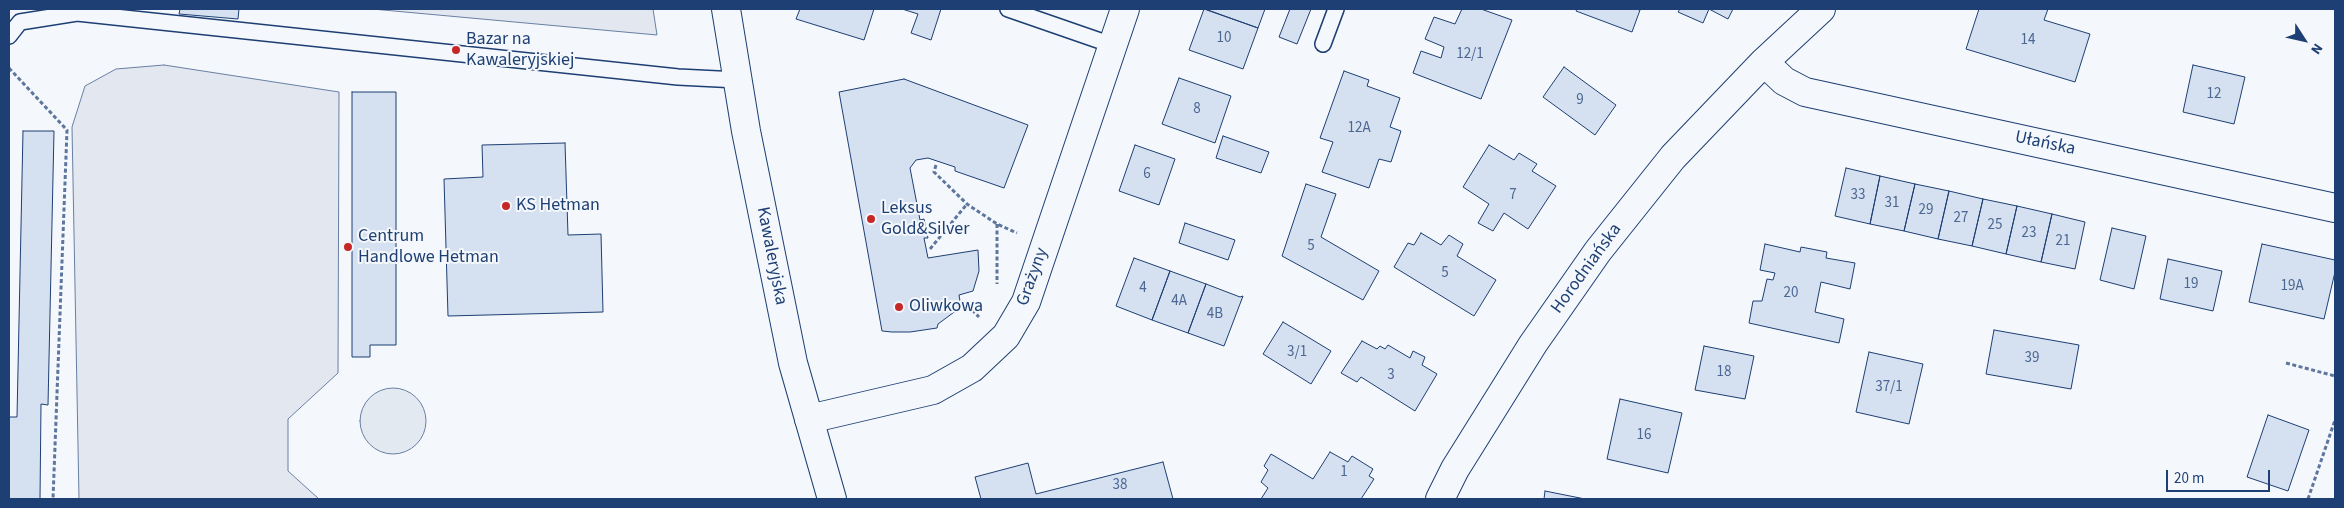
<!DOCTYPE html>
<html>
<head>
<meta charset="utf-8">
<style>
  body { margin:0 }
  #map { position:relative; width:2344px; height:508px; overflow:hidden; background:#f4f7fb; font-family:"Source Sans 3",sans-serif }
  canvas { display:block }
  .frame { position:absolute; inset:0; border:10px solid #1d3f73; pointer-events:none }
  .north { position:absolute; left:2279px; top:15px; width:50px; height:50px; -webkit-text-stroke:4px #f4f7fb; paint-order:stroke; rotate:125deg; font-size:14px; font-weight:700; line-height:20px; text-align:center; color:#1d3f73 }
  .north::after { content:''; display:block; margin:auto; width:18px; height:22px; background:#1d3f73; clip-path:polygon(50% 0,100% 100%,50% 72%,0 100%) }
  .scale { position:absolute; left:2166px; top:470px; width:104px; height:22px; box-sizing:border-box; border:2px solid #1d3f73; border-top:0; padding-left:6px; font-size:15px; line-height:18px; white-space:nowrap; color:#1d3f73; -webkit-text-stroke:4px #f4f7fb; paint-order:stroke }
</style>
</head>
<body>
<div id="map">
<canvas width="2344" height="508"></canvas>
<div class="frame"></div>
<div class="north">N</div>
<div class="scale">20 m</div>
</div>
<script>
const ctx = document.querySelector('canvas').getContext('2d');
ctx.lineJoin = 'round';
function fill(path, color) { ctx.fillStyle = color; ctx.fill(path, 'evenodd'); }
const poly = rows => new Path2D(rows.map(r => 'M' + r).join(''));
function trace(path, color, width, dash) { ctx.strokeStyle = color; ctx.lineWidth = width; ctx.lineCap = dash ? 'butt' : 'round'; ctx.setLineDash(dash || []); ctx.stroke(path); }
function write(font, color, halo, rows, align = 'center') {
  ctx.font = font + ' "Source Sans 3",sans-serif'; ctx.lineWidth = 4; ctx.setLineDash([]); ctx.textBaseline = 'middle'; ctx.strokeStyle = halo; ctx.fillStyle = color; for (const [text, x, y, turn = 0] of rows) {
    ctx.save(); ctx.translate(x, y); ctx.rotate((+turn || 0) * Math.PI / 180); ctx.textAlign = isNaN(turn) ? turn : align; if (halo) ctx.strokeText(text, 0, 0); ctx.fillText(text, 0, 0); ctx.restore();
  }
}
const green = poly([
  '360 421a33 33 0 1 1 66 0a33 33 0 1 1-66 0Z'
]);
const parking = poly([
  [372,9,653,9,657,35,372,9],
  [164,65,339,92,338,373,288,419,288,471,319,499,79,499,72,127,85,86,116,69,164,65]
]);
const building = poly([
  [180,9,239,9,238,19,179,14,180,9],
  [800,9,874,9,864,40,796,19,800,9],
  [902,9,941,9,931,40,911,33,918,14,902,9],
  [1204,9,1258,28,1243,69,1189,50,1204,9],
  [1205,9,1265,9,1258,28,1205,9],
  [1290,9,1311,9,1297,44,1279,37,1290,9],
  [1462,9,1481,9,1512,20,1481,99,1413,73,1421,51,1441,58,1444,47,1425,39,1434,17,1455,24,1462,9],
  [1577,9,1635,9,1640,10,1632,32,1576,11,1577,9],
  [1680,9,1733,9,1728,19,1709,9,1703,23,1678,12,1680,9],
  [1979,9,2048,9,2044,20,2090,34,2075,82,1966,49,1979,9],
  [2193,65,2245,77,2234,124,2183,112,2193,65],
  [1564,67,1616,105,1595,135,1543,97,1564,67],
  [1344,71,1369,80,1367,86,1400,98,1390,127,1401,131,1391,162,1379,159,1369,188,1322,172,1333,142,1320,138,1344,71],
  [1179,78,1231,96,1215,143,1162,124,1179,78],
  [904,79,1028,125,1004,188,955,171,955,167,928,158,916,160,910,168,920,220,924,219,928,238,924,238,928,258,978,250,979,271,973,291,959,295,961,307,938,324,937,328,910,332,892,332,882,331,839,92,904,79],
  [352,92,396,92,396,345,370,345,370,357,352,357,352,92],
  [23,131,54,131,48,405,41,404,40,499,9,499,9,417,17,417,23,131],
  [1223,136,1269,152,1261,173,1216,158,1223,136],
  [565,143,568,235,601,234,603,312,448,316,444,179,483,177,482,145,565,143],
  [1135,145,1175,159,1159,205,1119,191,1135,145],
  [1489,145,1514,160,1519,153,1537,164,1532,171,1556,186,1528,229,1504,213,1493,231,1478,223,1489,204,1463,187,1489,145],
  [1846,168,1880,176,1870,224,1835,216,1846,168],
  [1880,176,1915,184,1904,231,1870,224,1880,176],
  [1306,184,1336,194,1321,237,1379,271,1363,300,1282,256,1306,184],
  [1915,184,1949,191,1938,239,1904,231,1915,184],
  [1949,191,1983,199,1972,246,1938,239,1949,191],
  [1983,199,2017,206,2006,254,1972,246,1983,199],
  [2017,206,2052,214,2041,262,2006,254,2017,206],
  [2052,214,2085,222,2075,269,2041,262,2052,214],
  [1185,223,1235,240,1228,260,1179,243,1185,223],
  [2112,228,2146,236,2134,289,2100,280,2112,228],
  [1421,233,1441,245,1449,235,1463,244,1457,256,1496,280,1474,316,1394,267,1408,243,1414,245,1421,233],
  [1765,244,1800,252,1801,247,1827,252,1826,258,1855,263,1850,289,1821,282,1815,312,1844,319,1839,343,1749,323,1753,301,1762,301,1767,279,1773,280,1775,273,1760,270,1765,244],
  [2262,244,2335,260,2335,272,2324,319,2249,302,2262,244],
  [1134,258,1170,271,1152,320,1116,306,1134,258],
  [2168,259,2222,271,2213,311,2160,299,2168,259],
  [1170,271,1206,284,1188,333,1152,320,1170,271],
  [1206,284,1240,297,1243,296,1224,346,1188,333,1206,284],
  [1283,322,1331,351,1311,384,1263,354,1283,322],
  [1994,330,2079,345,2071,389,1986,374,1994,330],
  [1362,341,1377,349,1380,346,1385,349,1388,345,1410,358,1413,351,1425,357,1422,365,1437,374,1415,411,1361,377,1357,382,1341,373,1362,341],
  [1704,346,1754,356,1745,399,1695,390,1704,346],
  [1869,352,1923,364,1909,424,1856,412,1869,352],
  [1620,399,1682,413,1668,473,1607,459,1620,399],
  [2268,415,2309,430,2288,491,2247,477,2268,415],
  [1330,452,1348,462,1352,456,1373,469,1369,476,1374,479,1361,499,1261,499,1268,488,1261,482,1268,470,1264,466,1271,454,1313,479,1330,452],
  [1163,462,1173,499,981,499,975,477,1028,463,1036,494,1163,462],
  [1545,491,1585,499,1544,499,1545,491]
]);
const path = poly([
  [9,68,67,130,53,499],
  [936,165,934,172,967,204,997,224,1017,233],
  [997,224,997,284],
  [930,249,967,204],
  [972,310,979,317],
  [2286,363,2335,376],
  [2308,499,2335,420]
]);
const service = poly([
  [1008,9,1112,45],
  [9,36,20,22,77,13,678,77,738,80],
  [1323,44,1336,9]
]);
const minor = poly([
  [1764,62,1784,81,1805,92,2335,208],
  [809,419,933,390,972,368,1006,336,1026,302,1125,9],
  [1440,499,1455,469,1533,344,1598,251,1673,157,1764,62,1821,9]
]);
const tertiary = poly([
  [726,9,746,131,793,363,832,499]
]);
const markers = [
  [456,50,5,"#c62828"],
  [506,206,5,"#c62828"],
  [871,219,5,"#c62828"],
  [348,247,5,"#c62828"],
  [899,307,5,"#c62828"]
];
const numberNames = [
  ["10",1224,39],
  ["14",2028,41],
  ["12/1",1470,55],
  ["12",2214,95],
  ["9",1580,101],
  ["8",1197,110],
  ["12A",1359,129],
  ["6",1147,175],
  ["7",1513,196],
  ["33",1858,196],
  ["31",1892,204],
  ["29",1926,211],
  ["27",1961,219],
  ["25",1995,226],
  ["23",2029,234],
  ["21",2063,242],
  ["5",1311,247],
  ["5",1445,274],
  ["19",2191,285],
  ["19A",2292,287],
  ["4",1143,289],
  ["20",1791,294],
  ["4A",1179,302],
  ["4B",1215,315],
  ["3/1",1297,353],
  ["39",2032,359],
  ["18",1724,373],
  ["3",1391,376],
  ["37/1",1889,388],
  ["16",1644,436],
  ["1",1344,473],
  ["38",1120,486]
];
const poiNames = [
  ["Bazar na",466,40],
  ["Kawaleryjskiej",466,61],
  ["KS Hetman",516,206],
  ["Leksus",881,209],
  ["Gold&Silver",881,230],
  ["Centrum",358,237],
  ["Handlowe Hetman",358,258],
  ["Oliwkowa",909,307]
];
const streetNames = [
  ["Ułańska",2045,144,12],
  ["Kawaleryjska",771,256,79],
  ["Horodniańska",1587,269,-54],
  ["Grażyny",1033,277,-70]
];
fill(green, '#e3e9f0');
trace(green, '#687fa3', 1);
fill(parking, '#e3e8f0');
trace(parking, '#687fa3', 1);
fill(building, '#d5e0f0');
trace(building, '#1d3f73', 1);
trace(service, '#1d3f73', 18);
trace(minor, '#1d3f73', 30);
trace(tertiary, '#1d3f73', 30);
trace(path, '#5e769c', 3, [4, 2.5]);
trace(service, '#f4f7fb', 15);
trace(minor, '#f4f7fb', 28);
trace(tertiary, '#f4f7fb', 28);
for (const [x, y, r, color] of markers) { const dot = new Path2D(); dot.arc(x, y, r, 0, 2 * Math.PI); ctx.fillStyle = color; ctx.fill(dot); trace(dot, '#f4f7fb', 2); }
write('15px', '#4b6792', null, numberNames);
write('18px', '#1d3f73', '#f4f7fb', poiNames, 'left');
write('18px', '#1d3f73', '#f4f7fb', streetNames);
</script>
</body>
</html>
